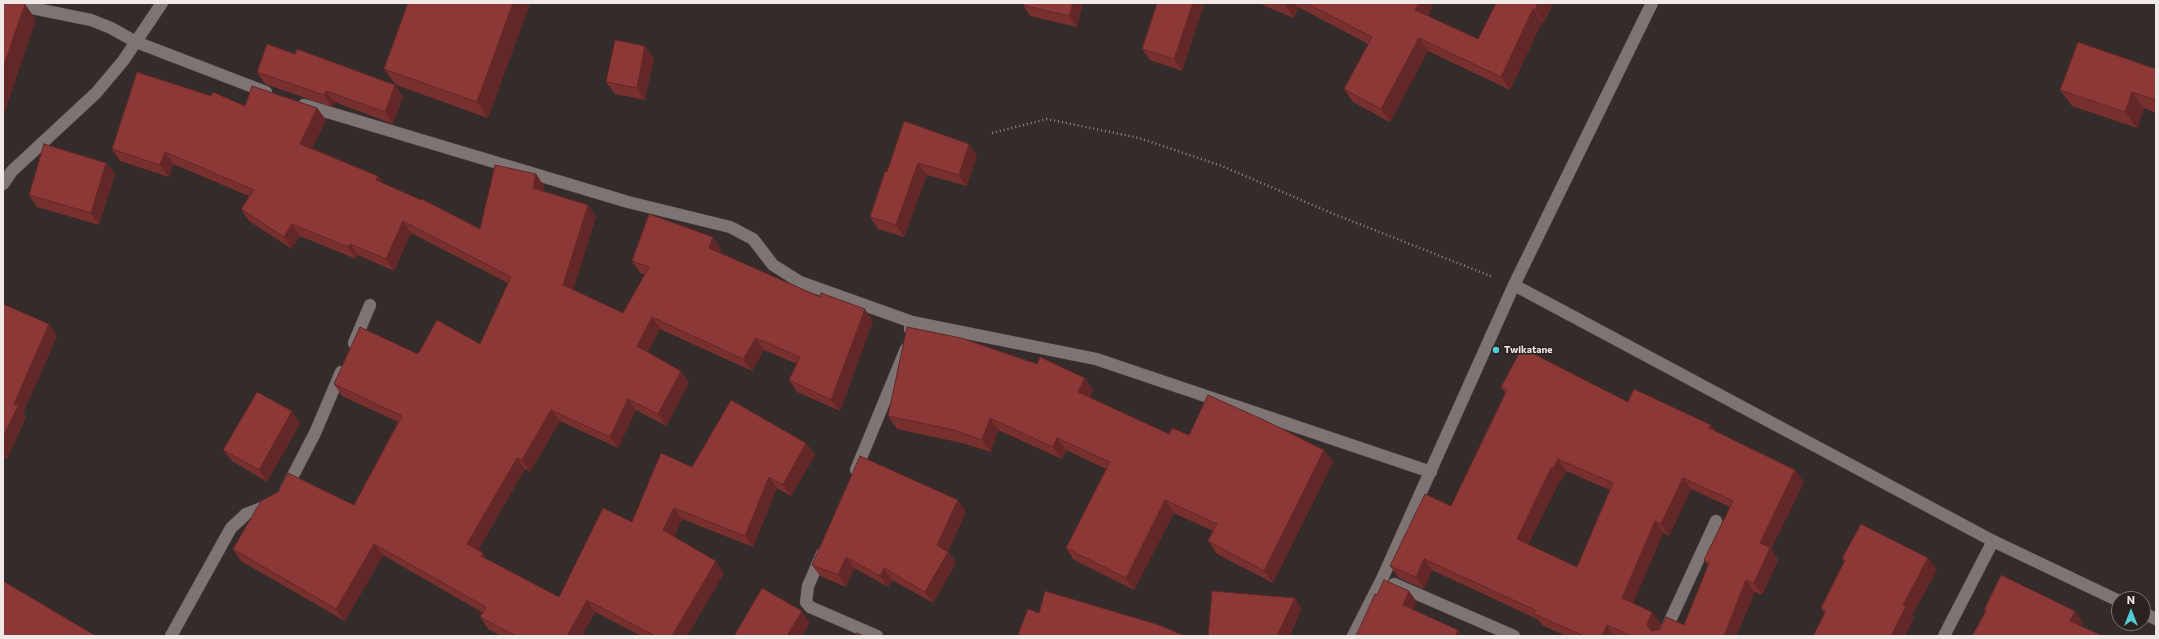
<!DOCTYPE html>
<html>
<head>
<meta charset="utf-8">
<style>
  body { margin:0 }
  #map { position:relative; width:2159px; height:639px; overflow:hidden; background:#342b2b; font-family:Commissioner,sans-serif }
  canvas { display:block }
  .frame { position:absolute; inset:0; border:4px solid #efe9e8; pointer-events:none }
  .north { position:absolute; left:2111px; top:591px; width:40px; height:40px; box-sizing:border-box; background:#2a2221; border:1px solid #797271; border-radius:50%; rotate:0deg; font-size:11px; font-weight:700; line-height:16px; text-align:center; color:#efe9e8 }
  .north::after { content:''; display:block; margin:auto; width:14px; height:18px; background:#52ccd6; clip-path:polygon(50% 0,100% 100%,50% 72%,0 100%) }
</style>
</head>
<body>
<div id="map">
<canvas width="2159" height="639"></canvas>
<div class="frame"></div>
<div class="north">N</div>
</div>
<script>
const ctx = document.querySelector('canvas').getContext('2d');
ctx.lineJoin = 'round';
const poly = rows => new Path2D(rows.map(r => 'M' + r).join(''));
function trace(path, color, width, dash) { ctx.strokeStyle = color; ctx.lineWidth = width; ctx.lineCap = dash ? 'butt' : 'round'; ctx.setLineDash(dash || []); ctx.stroke(path); }
function fill(path, color) { ctx.fillStyle = color; ctx.fill(path, 'evenodd'); }
function write(font, color, halo, rows, align = 'center') {
  ctx.font = font + ' Commissioner,sans-serif'; ctx.lineWidth = 3; ctx.setLineDash([]); ctx.textBaseline = 'middle'; ctx.strokeStyle = halo; ctx.fillStyle = color; for (const [text, x, y, turn = 0] of rows) {
    ctx.save(); ctx.translate(x, y); ctx.rotate((+turn || 0) * Math.PI / 180); ctx.textAlign = isNaN(turn) ? turn : align; if (halo) ctx.strokeText(text, 0, 0); ctx.fillText(text, 0, 0); ctx.restore();
  }
}
const path = poly([
  [992,133,1047,119,1139,138,1222,166,1329,212,1493,277]
]);
const minor = poly([
  [7,3,91,20,111,28,136,42,266,92],
  [304,105,628,202,730,227,753,239,773,265,800,282,912,322],
  [3,184,12,171,96,93,123,61,162,3],
  [1514,285,1993,541,2119,601],
  [910,329,912,322,1096,359,1431,472],
  [354,343,370,305],
  [856,470,906,349],
  [286,489,315,433,341,372],
  [822,554,808,586,806,602,810,607,877,636],
  [1394,584,1514,636],
  [2143,613,2156,619],
  [171,636,231,528,246,514,269,505],
  [1663,636,1716,521],
  [1944,636,1993,541]
]);
const tertiary = poly([
  [1353,636,1382,579,1514,285,1652,3]
]);
const wall = poly([
  [408,3,530,3,488,118,396,85,384,69],
  [1083,3,1077,27,1030,16,1023,5],
  [1258,3,1434,3,1428,16,1478,39,1496,3,1553,3,1544,23,1542,22,1510,90,1428,51,1390,122,1353,102,1344,89,1368,44,1298,7,1294,18],
  [1204,4,1182,71,1150,60,1142,49],
  [295,54,395,85,403,97,393,124,335,102,332,107,265,84,257,72],
  [654,58,645,100,615,94,606,82],
  [2156,69,2156,113,2144,108,2137,128,2072,106,2060,90],
  [211,96,245,106,317,108,326,120,312,148,378,176,383,184,480,229,536,174,544,186,543,191,588,205,596,217,573,290,623,313,645,275,640,273,632,261,721,249,720,253,873,321,840,411,797,392,789,380,797,364,764,350,752,371,660,329,648,352,681,371,689,383,666,426,636,410,618,448,560,421,530,472,525,469,478,550,487,559,559,597,632,522,692,467,806,443,815,455,791,496,777,488,753,547,682,519,674,537,724,573,687,636,641,636,595,612,582,636,501,636,488,629,480,617,483,613,383,555,345,621,241,561,233,549,354,505,398,422,342,396,334,384,418,354,480,344,508,283,411,233,394,271,358,255,356,259,300,236,292,249,249,221,241,209,249,196,173,164,169,177,120,161,112,149],
  [904,121,977,155,967,186,927,175,904,237,878,229,870,217,887,172],
  [106,163,115,174,99,225,37,207,29,195],
  [3,304,49,324,57,336,23,413,26,417,7,459,3,457],
  [1501,387,1628,402,1716,432,1804,482,1771,549,1778,560,1762,595,1755,592,1736,636,1566,636,1542,625,1537,619,1432,570,1424,589,1399,578,1390,566,1451,506,1505,393],
  [1566,471,1610,490,1577,567,1528,545,1560,480,1561,481],
  [1691,489,1730,507,1704,560,1708,566,1684,625,1658,630,1661,623,1633,603,1663,533,1669,536],
  [1093,390,1090,397,1169,434,1324,450,1333,462,1273,583,1217,554,1208,541,1213,531,1174,513,1134,590,1074,560,1066,548,1106,469,1066,450,1062,459,998,430,991,452,962,443,897,429,888,416],
  [300,423,267,482,232,461,223,450],
  [966,512,948,551,956,563,933,603,892,580,888,587,854,568,846,587,820,576,812,565],
  [1842,558,1928,558,1937,570,1912,615,1914,618,1825,614,1821,608,1844,562]
]);
const shadedWall = poly([
  [513,3,530,3,488,118,477,102],
  [1073,3,1083,3,1077,27,1069,16],
  [1193,3,1204,3,1204,4,1182,71,1174,59],
  [1285,3,1295,3,1298,7,1294,18,1285,5],
  [1419,3,1434,3,1424,23,1415,10],
  [1538,3,1553,3,1544,23,1535,10],
  [25,4,36,20,3,117,3,68],
  [1533,9,1542,22,1510,90,1501,77],
  [1419,38,1428,51,1390,122,1381,109],
  [645,46,654,58,645,100,637,88],
  [395,85,403,97,393,124,385,112],
  [326,91,335,102,332,107,324,95],
  [2132,92,2144,108,2137,128,2125,112],
  [317,108,326,120,308,155,300,144],
  [969,144,977,155,967,186,959,175],
  [165,152,173,164,169,177,160,165],
  [106,163,115,174,99,225,91,213],
  [918,163,927,175,904,237,896,225],
  [536,174,544,186,541,200,533,188],
  [378,176,386,187,376,180],
  [588,205,596,217,571,297,563,285],
  [403,221,411,233,394,271,386,259],
  [292,224,300,236,292,249,284,237],
  [713,237,721,249,717,260,709,248],
  [350,244,358,255,356,259,348,247],
  [865,309,873,321,840,411,831,400],
  [652,317,660,329,645,358,637,346],
  [49,324,57,336,23,413,26,417,7,459,3,454,3,437,14,404],
  [756,338,764,350,752,371,743,359],
  [681,371,689,383,666,426,658,414],
  [1085,378,1093,390,1087,404,1078,392],
  [628,399,636,410,618,448,610,437],
  [551,410,560,421,530,472,522,460],
  [292,411,300,423,267,482,259,470],
  [990,418,998,430,991,452,982,440],
  [1711,425,1719,436,1709,428],
  [1057,438,1066,450,1062,459,1053,447],
  [806,443,815,455,791,496,783,485],
  [1324,450,1333,462,1273,583,1264,571],
  [517,458,525,469,475,556,467,544],
  [1558,459,1566,471,1561,481,1553,469],
  [1551,468,1560,480,1525,551,1517,539],
  [1795,470,1804,482,1771,549,1778,560,1762,595,1754,583,1760,543],
  [769,477,777,488,753,547,745,536],
  [1683,478,1691,489,1669,536,1661,524],
  [958,500,966,512,947,553,948,552,956,563,933,603,925,592,937,545],
  [1165,500,1174,513,1134,590,1126,578],
  [674,508,682,519,671,542,663,530],
  [1655,521,1663,533,1631,609,1622,598],
  [374,544,383,555,345,621,336,609],
  [483,553,491,565,481,556],
  [846,557,854,568,846,587,838,575],
  [1928,558,1937,570,1912,615,1914,618,1905,636,1891,636,1903,605],
  [1424,559,1432,570,1424,589,1416,577],
  [716,561,724,573,687,636,672,636],
  [884,568,892,580,888,587,880,576],
  [1746,580,1755,592,1736,636,1724,636],
  [1409,591,1417,602,1411,616,1403,605],
  [1295,598,1302,609,1290,636,1277,636],
  [587,600,595,612,582,636,567,636],
  [802,611,810,623,802,636,787,636],
  [2075,611,2083,622,2078,633,2070,621],
  [1652,612,1661,623,1656,636,1655,636,1647,625],
  [1607,625,1614,636,1602,636],
  [1458,630,1462,636,1455,636]
]);
const building = poly([
  [3,3,23,3,25,4,3,68,3,3],
  [408,3,513,3,477,102,384,69,408,3],
  [1023,3,1073,3,1069,16,1023,5,1023,3],
  [1157,3,1193,3,1174,59,1142,49,1157,3],
  [1306,3,1419,3,1415,10,1478,39,1496,3,1538,3,1535,10,1533,9,1501,77,1419,38,1381,109,1344,89,1372,37,1306,3],
  [615,40,645,46,637,88,606,82,615,40],
  [2078,42,2156,69,2156,100,2132,92,2125,112,2060,90,2078,42],
  [267,44,295,54,297,49,395,85,385,112,326,91,324,95,257,72,267,44],
  [137,72,211,96,213,92,245,106,252,86,317,108,300,144,378,176,376,180,421,200,422,199,480,229,495,165,536,174,533,188,588,205,563,285,623,313,649,267,632,261,649,214,713,237,709,248,820,297,821,293,865,309,831,400,789,380,800,357,756,338,743,359,652,317,637,346,681,371,658,414,628,399,610,437,551,410,522,460,517,458,467,544,483,553,481,556,559,597,603,508,632,522,661,453,692,467,731,400,806,443,783,485,769,477,745,536,674,508,663,530,716,561,672,636,655,636,587,600,567,636,516,636,480,617,486,607,374,544,336,609,233,549,261,501,278,492,288,473,354,505,402,416,334,384,360,327,418,354,437,320,480,344,511,277,403,221,386,259,350,244,348,247,292,224,284,237,241,209,254,190,165,152,160,165,112,149,137,72],
  [904,121,969,144,959,175,918,163,896,225,870,217,885,171,887,172,904,121],
  [44,144,106,163,91,213,29,195,44,144],
  [3,304,49,324,14,404,18,406,3,437,3,304],
  [907,327,961,338,1037,364,1040,357,1085,378,1078,392,1169,434,1172,428,1189,435,1208,395,1266,421,1324,450,1264,571,1208,541,1217,524,1165,500,1126,578,1066,548,1110,462,1057,438,1053,447,990,418,982,440,954,430,888,416,907,327],
  [1522,348,1628,402,1634,389,1711,425,1709,428,1795,470,1760,543,1770,548,1754,583,1746,580,1724,636,1631,636,1607,625,1602,636,1584,636,1534,614,1535,610,1424,559,1416,577,1390,566,1425,494,1451,506,1507,390,1501,387,1522,348],
  [1558,459,1613,483,1577,567,1517,539,1551,468,1553,469,1558,459],
  [1683,478,1733,501,1704,560,1709,563,1684,625,1666,617,1659,630,1651,631,1647,625,1652,612,1622,598,1655,521,1661,524,1683,478],
  [257,392,292,411,259,470,223,450,257,392],
  [860,456,958,500,937,545,948,552,925,592,884,568,880,576,846,557,838,575,812,565,860,456],
  [1861,524,1928,558,1903,605,1906,606,1891,636,1813,636,1826,611,1821,608,1845,560,1842,558,1861,524],
  [2001,575,2075,611,2070,621,2103,636,1972,636,1986,611,1984,610,2001,575],
  [1384,580,1409,591,1403,605,1458,630,1455,636,1356,636,1375,594,1377,595,1384,580],
  [3,581,96,636,3,636,3,581],
  [762,588,802,611,787,636,734,636,762,588],
  [1045,591,1156,624,1186,636,1021,636,1018,634,1028,609,1039,613,1045,591],
  [1212,591,1295,598,1277,636,1208,636,1212,591],
  [857,633,864,636,855,636,857,633]
]);
const markers = [
  [1496,350,4,"#52ccd6"]
];
const poiNames = [
  ["Twikatane",1504,350]
];
trace(minor, '#4e4746', 13);
trace(tertiary, '#4e4746', 13);
trace(path, '#918a89', 2.5, [1, 3]);
trace(minor, '#7e7473', 12);
trace(tertiary, '#7e7473', 12);
fill(wall, '#78302f');
fill(shadedWall, '#622726');
fill(building, '#8c3837');
trace(building, '#622726', 1);
for (const [x, y, r, color] of markers) { const dot = new Path2D(); dot.arc(x, y, r, 0, 2 * Math.PI); ctx.fillStyle = color; ctx.fill(dot); trace(dot, '#2a2221', 1.5); }
write('bold 10px', '#efe9e8', '#2a2221', poiNames, 'left');
</script>
</body>
</html>
